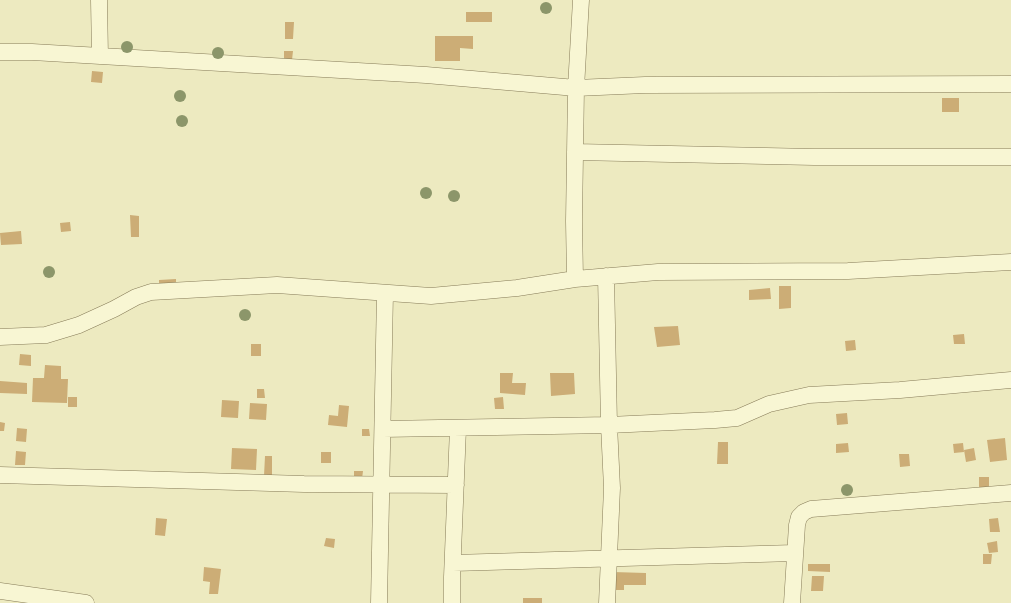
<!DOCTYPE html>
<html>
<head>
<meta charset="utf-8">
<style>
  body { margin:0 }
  canvas { display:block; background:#edeac0 }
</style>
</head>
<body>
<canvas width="1011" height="603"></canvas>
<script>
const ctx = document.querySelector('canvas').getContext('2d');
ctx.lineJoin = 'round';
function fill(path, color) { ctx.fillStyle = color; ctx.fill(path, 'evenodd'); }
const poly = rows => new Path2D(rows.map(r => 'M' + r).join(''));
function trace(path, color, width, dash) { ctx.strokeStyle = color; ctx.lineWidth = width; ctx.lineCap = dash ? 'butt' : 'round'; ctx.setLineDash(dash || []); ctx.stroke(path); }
const building = poly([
  [466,12,492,12,492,22,466,22],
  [285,22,294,22,293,39,285,39],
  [435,36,473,36,473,49,460,48,460,61,435,61],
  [284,51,293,51,292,60,284,60],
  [92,71,103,72,102,83,91,82],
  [942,98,959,98,959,112,942,112],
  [130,215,139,216,139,237,131,237],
  [70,222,71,231,61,232,60,223],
  [21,231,22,244,1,245,0,233],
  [176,279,176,288,159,289,159,280],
  [779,286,791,286,791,308,779,309],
  [770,288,771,299,749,300,749,290],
  [678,326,680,345,657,347,654,327],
  [964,334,965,344,954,344,953,335],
  [855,340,856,350,846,351,845,341],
  [251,344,261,344,261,356,251,356],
  [20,354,31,355,31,366,19,365],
  [45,365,61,366,61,379,68,379,67,403,32,402,33,378,44,378],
  [500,373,513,373,512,383,526,383,525,395,500,393],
  [550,373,574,373,575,394,551,396],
  [0,381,27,383,27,394,0,393],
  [257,389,264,389,265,398,257,398],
  [68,397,77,397,77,407,68,407],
  [503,397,504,409,495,409,494,398],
  [222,400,239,401,238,418,221,417],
  [250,403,267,404,266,420,249,419],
  [339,405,349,406,347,427,328,425,329,415,338,416],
  [847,413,848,424,837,425,836,414],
  [0,422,5,423,4,431,0,431],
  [17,428,27,429,26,442,16,441],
  [362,429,369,429,370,436,362,436],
  [1005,438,1007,460,990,462,987,440],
  [718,442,728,442,728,464,717,464],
  [848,443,849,452,836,453,836,444],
  [963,443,964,452,954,453,953,444],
  [232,448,257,449,256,470,231,469],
  [974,448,976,460,966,462,964,450],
  [16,451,26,452,25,465,15,465],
  [321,452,331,452,331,463,321,463],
  [899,454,909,454,910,466,900,467],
  [265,456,272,456,272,476,264,476],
  [354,471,363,471,362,479,354,479],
  [979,477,989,477,989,487,979,488],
  [156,518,167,519,165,536,155,535],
  [998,518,1000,532,990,532,989,519],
  [326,538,335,539,334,548,324,546],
  [997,541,998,552,989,553,987,543],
  [983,554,992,554,991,564,983,564],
  [808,564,830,564,830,572,808,571],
  [204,567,221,569,218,594,209,594,210,582,203,581],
  [613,572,646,573,646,585,624,585,624,590,612,590],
  [812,576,824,576,823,591,811,591],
  [523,598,542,598,542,603,523,603]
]);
const minor = poly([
  [99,0,100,56],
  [0,52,32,52,426,75,576,88,645,85,1011,84],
  [575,152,814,157,1011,157],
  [606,276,609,425,612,488,607,603],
  [575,279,574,221,576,88,581,0],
  [0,337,46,335,79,325,114,309,136,297,151,292,277,285,431,296,517,288,575,279,658,272,848,271,1011,262],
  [383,429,609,425,715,420,737,418,769,404,809,395,900,390,1011,380],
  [0,475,304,484,456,485],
  [453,563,794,553],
  [0,591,86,603],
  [379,603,385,293],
  [452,603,452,577,458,428],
  [792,603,797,525,799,517,804,512,811,509,1011,493]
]);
const trees = [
  [546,8],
  [127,47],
  [218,53],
  [180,96],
  [182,121],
  [426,193],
  [454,196],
  [49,272],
  [245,315],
  [847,490]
];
fill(building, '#ccad76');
trace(minor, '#867b58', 17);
trace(minor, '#f8f6d3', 16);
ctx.fillStyle = '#8c966a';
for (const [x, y] of trees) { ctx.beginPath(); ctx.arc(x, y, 6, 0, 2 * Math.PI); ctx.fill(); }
</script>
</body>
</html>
